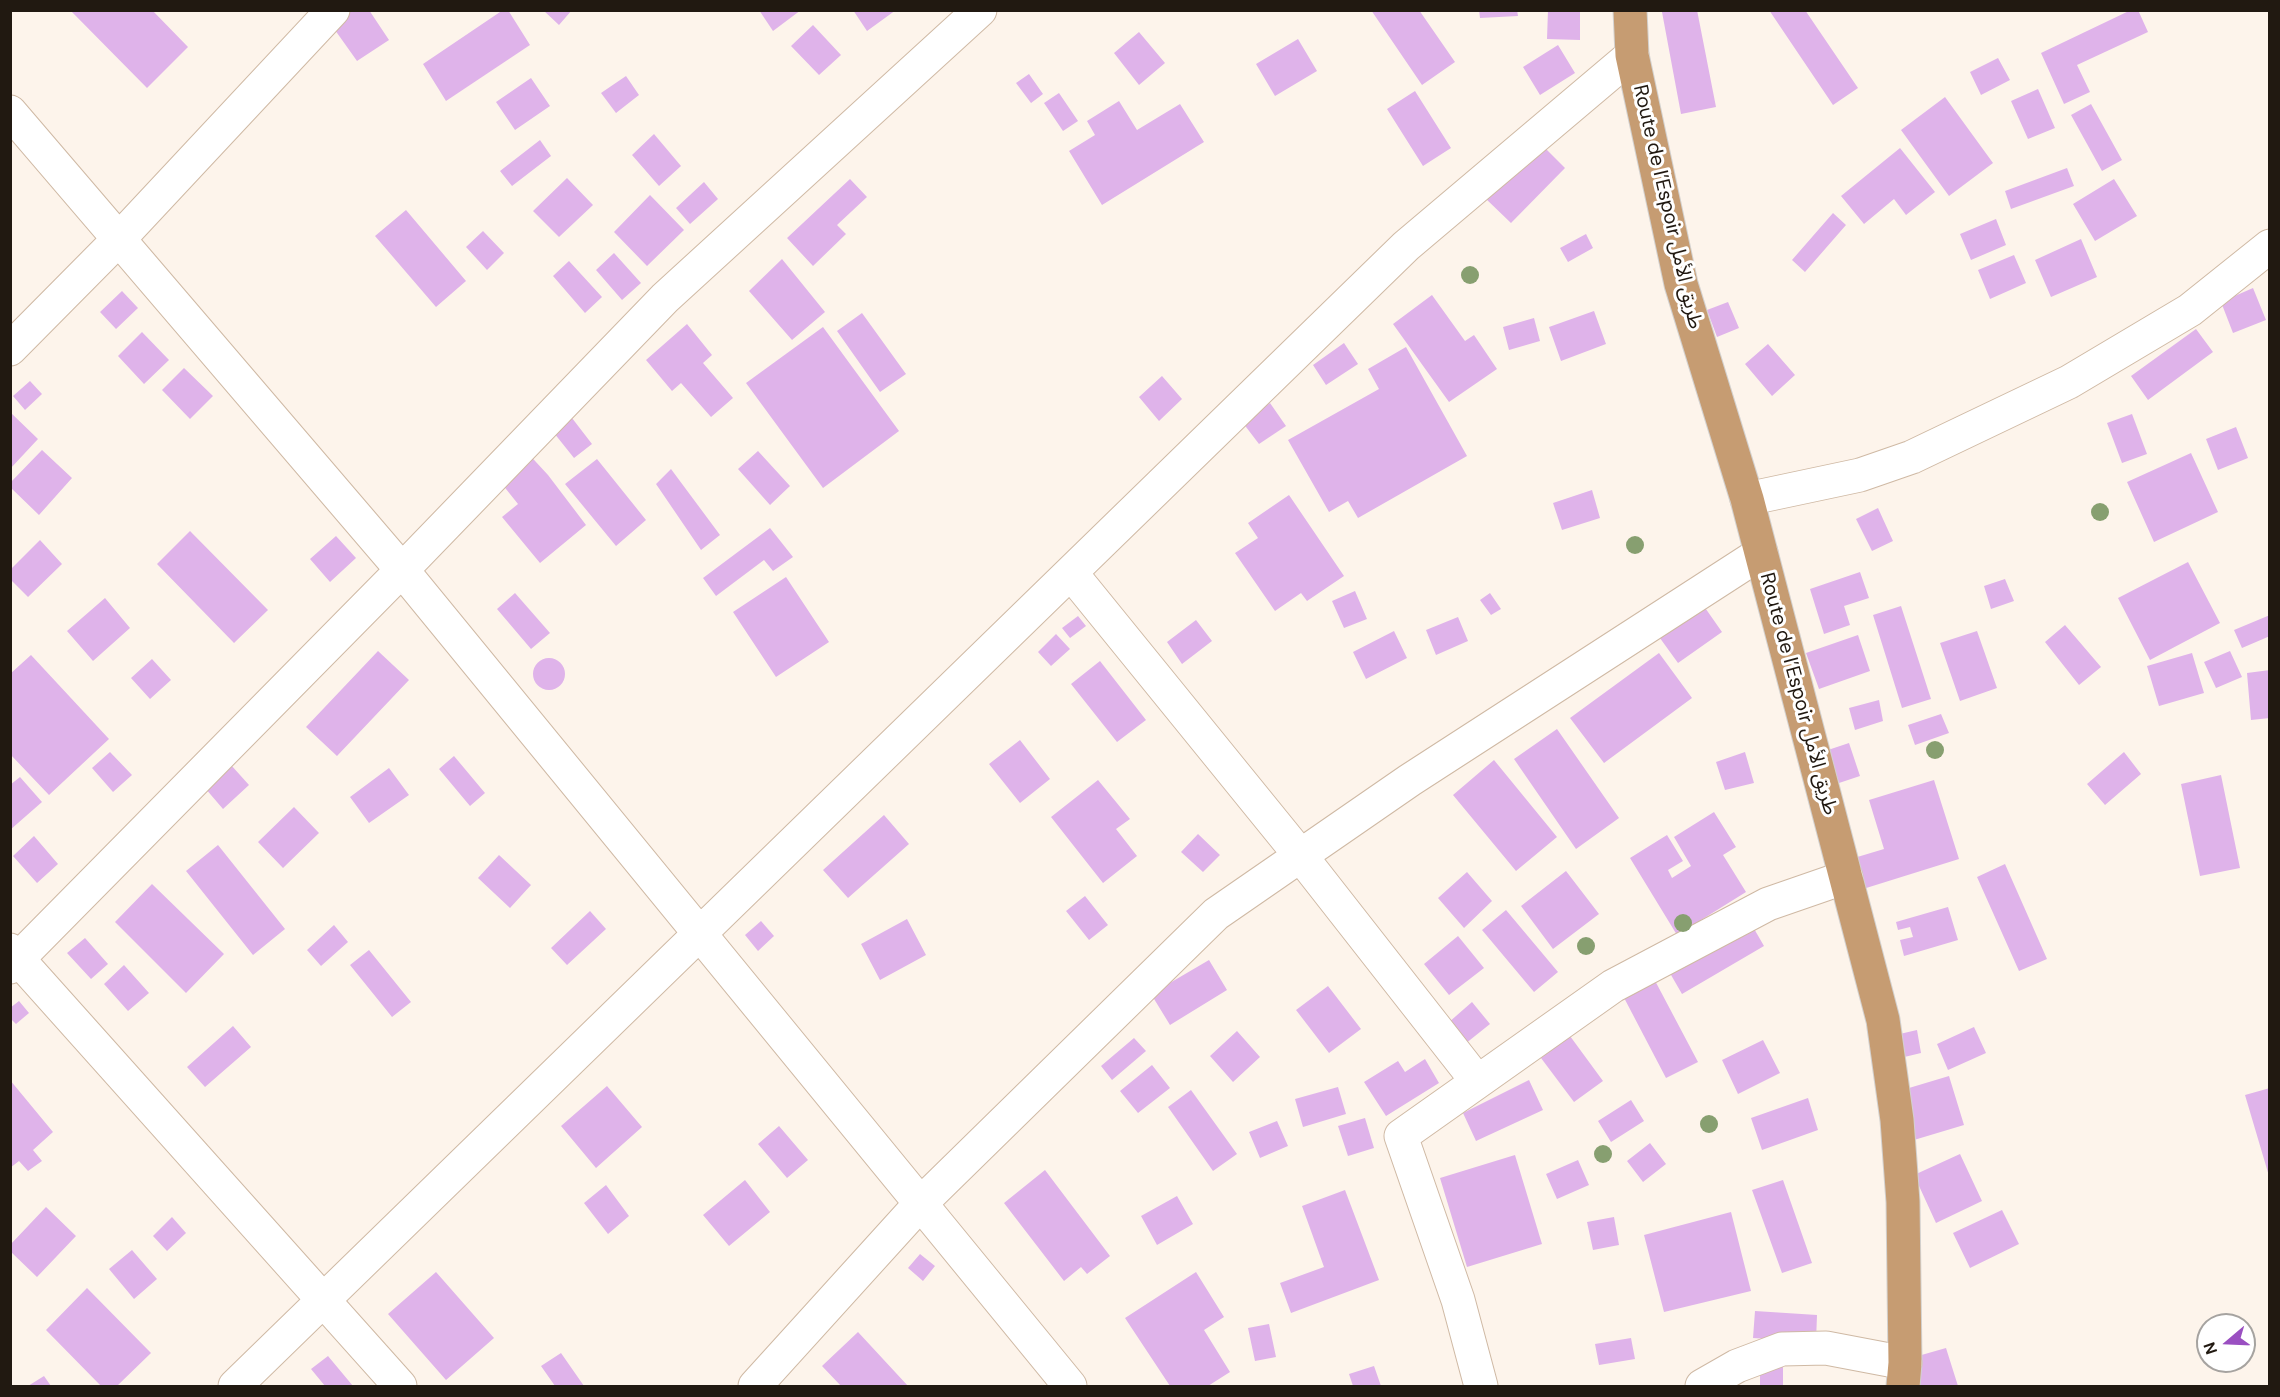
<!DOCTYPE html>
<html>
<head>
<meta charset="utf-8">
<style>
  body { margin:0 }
  #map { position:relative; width:2280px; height:1397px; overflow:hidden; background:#fdf4eb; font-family:"DM Sans",sans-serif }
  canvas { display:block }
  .frame { position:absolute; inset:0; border:12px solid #211911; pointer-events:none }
  .north { position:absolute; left:2196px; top:1313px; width:60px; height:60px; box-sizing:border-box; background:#fff; border:2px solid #a6a3a0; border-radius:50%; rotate:251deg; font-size:16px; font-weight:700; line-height:24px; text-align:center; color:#211911 }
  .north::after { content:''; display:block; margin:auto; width:21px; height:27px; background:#9a4fc1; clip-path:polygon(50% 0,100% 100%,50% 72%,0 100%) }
</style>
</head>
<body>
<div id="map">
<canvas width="2280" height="1397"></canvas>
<div class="frame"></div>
<div class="north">N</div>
</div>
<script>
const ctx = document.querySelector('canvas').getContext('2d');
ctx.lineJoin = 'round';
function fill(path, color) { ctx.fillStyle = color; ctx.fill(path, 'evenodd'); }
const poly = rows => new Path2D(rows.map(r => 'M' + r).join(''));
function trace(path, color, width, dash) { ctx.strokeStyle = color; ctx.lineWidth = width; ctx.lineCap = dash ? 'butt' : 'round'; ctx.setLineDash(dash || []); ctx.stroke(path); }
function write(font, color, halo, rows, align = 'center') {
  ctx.font = font + ' "DM Sans","Noto Sans Arabic",sans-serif'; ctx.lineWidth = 6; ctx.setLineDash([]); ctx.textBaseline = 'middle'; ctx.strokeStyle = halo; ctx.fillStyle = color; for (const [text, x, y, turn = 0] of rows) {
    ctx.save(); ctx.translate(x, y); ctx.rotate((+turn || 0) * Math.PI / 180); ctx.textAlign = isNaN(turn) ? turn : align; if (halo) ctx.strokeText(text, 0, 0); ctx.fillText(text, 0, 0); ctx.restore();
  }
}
const building = poly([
  [70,10,152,10,188,47,147,88],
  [348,10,369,10,389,40,357,61,330,23],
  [503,10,508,10,530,45,446,101,423,64],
  [543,10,572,10,559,25],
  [759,10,801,10,773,31],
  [853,10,896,10,867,31],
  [1371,10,1419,10,1455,62,1422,85],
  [1479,10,1517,10,1518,16,1480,18],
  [1548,10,1580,10,1580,40,1547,39],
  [1668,10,1697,10,1716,107,1681,114,1662,12],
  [1769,10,1805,10,1858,88,1833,105],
  [2131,10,2138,10,2148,32,2077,65,2090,92,2064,104,2041,53],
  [813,25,841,55,819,75,791,46],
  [1139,32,1165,63,1139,85,1114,53],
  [1298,39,1317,71,1275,96,1256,64],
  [1558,45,1575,73,1540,95,1523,67],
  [1998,58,2010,80,1981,95,1970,72],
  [1029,74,1043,94,1031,103,1016,83],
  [626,76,639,95,616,113,601,93],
  [531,78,550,106,515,130,496,102],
  [2038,89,2055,128,2028,139,2011,101],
  [1415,91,1451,148,1423,166,1387,109],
  [1059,93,1078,121,1063,131,1044,103],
  [1945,97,1993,163,1949,196,1901,130],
  [1119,101,1137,130,1180,104,1204,142,1102,205,1069,151,1095,135,1087,121],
  [2091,104,2122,160,2102,171,2071,115],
  [654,134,681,166,659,186,632,155],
  [540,140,551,156,512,186,500,171],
  [1539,142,1565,168,1511,223,1485,198],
  [1900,148,1935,192,1906,215,1894,199,1864,224,1841,196],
  [2067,168,2074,186,2011,209,2005,191],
  [567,178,593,205,559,237,533,211],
  [850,179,867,197,837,225,846,234,813,266,787,238],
  [2114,179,2137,216,2095,241,2073,204],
  [704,182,718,199,690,224,676,208],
  [650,195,684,230,647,266,614,232],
  [406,210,466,281,436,307,375,236],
  [1833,213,1846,225,1805,272,1792,260],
  [1996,219,2006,245,1971,260,1960,234],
  [483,231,504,253,487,270,466,247],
  [1586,234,1593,248,1568,262,1560,248],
  [2081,239,2097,277,2051,297,2035,260],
  [614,253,641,283,622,300,596,270],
  [2014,255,2026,283,1990,299,1978,270],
  [782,259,825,312,792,340,749,291],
  [569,261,602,297,585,313,553,276],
  [2253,288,2266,320,2233,333,2221,302],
  [122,291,138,308,116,329,100,312],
  [1432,295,1465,341,1474,335,1497,369,1449,402,1393,324],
  [1728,302,1739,328,1717,337,1707,310],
  [1594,311,1606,344,1561,361,1549,327],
  [862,313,906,374,880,392,837,331],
  [1534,318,1540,341,1509,350,1503,327],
  [687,324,712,355,703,363,733,398,711,417,681,383,672,391,646,360],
  [823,327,899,431,823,488,746,383],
  [2196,329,2213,352,2148,400,2131,376],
  [142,332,169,360,144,384,118,356],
  [1344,343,1358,364,1326,385,1313,365],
  [1768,344,1795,375,1772,396,1745,364],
  [1406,347,1467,456,1358,518,1348,501,1329,512,1288,440,1379,389,1368,369],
  [184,368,213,396,190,419,162,390],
  [1162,376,1182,399,1159,421,1139,397],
  [30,381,42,394,25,410,13,396],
  [1270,403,1286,426,1259,444,1243,423],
  [10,412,38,439,10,469],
  [2132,414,2147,454,2122,463,2107,423],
  [572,418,592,444,574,458,554,433],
  [2236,427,2248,458,2218,470,2206,439],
  [524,449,548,475,586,525,540,563,502,517,518,504,494,474],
  [42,450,72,478,39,515,10,487,10,483],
  [758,451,790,486,770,505,738,469],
  [2191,453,2218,512,2154,542,2127,482],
  [597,459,646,520,616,546,565,484],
  [671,469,720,535,701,550,656,484],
  [1592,490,1600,518,1562,530,1553,503],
  [1289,495,1344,576,1307,601,1301,593,1275,611,1235,553,1258,538,1248,523],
  [1878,508,1893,541,1872,551,1856,519],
  [770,528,793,557,773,571,764,560,716,596,703,578],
  [190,531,268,610,234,643,157,564],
  [336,536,356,558,330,582,310,559],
  [40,540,62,564,28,597,10,579,10,570],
  [2188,562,2220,623,2150,660,2118,598],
  [1860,572,1869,598,1844,606,1850,625,1824,634,1810,589],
  [786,577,829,642,776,677,733,612],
  [2005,579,2014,601,1991,609,1984,586],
  [1355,591,1367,619,1344,628,1332,601],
  [515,593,550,633,531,649,497,609],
  [1490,593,1501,609,1491,615,1480,600],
  [105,598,130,628,93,661,67,631],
  [1701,602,1722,632,1678,663,1657,634],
  [1901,606,1931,699,1902,708,1873,615],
  [2270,615,2270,636,2242,648,2234,630],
  [1078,616,1086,626,1070,638,1062,628],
  [1458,617,1468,641,1436,655,1426,630],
  [1196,620,1212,641,1182,664,1167,642],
  [2065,625,2101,667,2079,685,2045,642],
  [1394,631,1407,658,1366,679,1353,652],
  [1977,631,1997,688,1960,701,1940,643],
  [1056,634,1070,649,1051,666,1038,652],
  [1858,635,1870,671,1819,689,1806,653],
  [378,651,409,680,337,756,306,727],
  [2230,651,2242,677,2216,688,2204,662],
  [1659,653,1692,698,1604,763,1570,718],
  [2192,653,2204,693,2159,706,2147,666],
  [31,655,109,739,49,795,10,754,10,674],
  '533 674a16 16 0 1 1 32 0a16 16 0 1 1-32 0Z',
  [152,659,171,680,150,699,131,678],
  [1100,661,1146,720,1117,742,1071,684],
  [2270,670,2270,718,2251,720,2247,673],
  [1879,700,1883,721,1855,730,1849,708],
  [1941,714,1949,733,1915,745,1908,725],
  [1557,729,1619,818,1576,849,1514,759],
  [1020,740,1050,779,1020,803,989,764],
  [1849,743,1860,776,1839,783,1828,750],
  [110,752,132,775,113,792,92,768],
  [1745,752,1754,783,1725,790,1716,762],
  [2124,752,2141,774,2105,805,2087,784],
  [454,756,485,793,470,806,439,769],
  [1494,760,1557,837,1516,871,1453,795],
  [231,765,249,785,223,809,205,788],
  [389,768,409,795,369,823,350,797],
  [2221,775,2240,868,2200,876,2181,784],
  [20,777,42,802,10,830,10,785],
  [1098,780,1130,819,1116,829,1137,856,1103,883,1051,817],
  [1934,780,1959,859,1863,889,1854,858,1884,849,1869,800],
  [294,807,319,833,283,868,258,842],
  [1714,812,1736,847,1723,855,1746,892,1677,935,1630,858,1667,835,1683,861,1668,870,1672,878,1691,866,1674,837],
  [884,815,909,844,848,898,823,870],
  [1198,834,1220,855,1203,872,1181,852],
  [34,836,58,864,37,883,13,856],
  [218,845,285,929,253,955,186,871],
  [499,855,531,885,510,908,478,878],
  [2005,864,2047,959,2019,971,1977,877],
  [1566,871,1599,914,1553,949,1521,906],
  [1467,872,1492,901,1464,928,1438,898],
  [152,884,224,954,186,993,115,922],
  [1085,896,1108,925,1089,940,1066,911],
  [1948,907,1958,940,1904,956,1900,940,1913,937,1910,927,1898,930,1896,922],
  [1506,910,1558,972,1534,992,1482,930],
  [590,911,606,929,567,965,551,948],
  [907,919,926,955,880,980,861,944],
  [1749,920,1764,946,1682,994,1667,968],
  [761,921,774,936,758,951,745,935],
  [334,925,348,942,321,966,307,950],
  [1458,936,1484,968,1449,995,1424,964],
  [85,938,108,964,91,979,67,953],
  [369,950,411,1002,392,1017,350,965],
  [1209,960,1227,990,1170,1025,1151,994],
  [124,965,149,993,128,1011,104,984],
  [1652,975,1698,1062,1666,1078,1621,992],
  [1328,986,1361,1029,1329,1053,1296,1010],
  [19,1001,29,1013,16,1024,10,1018,10,1008],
  [1472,1002,1490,1024,1465,1044,1448,1023],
  [233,1026,251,1047,205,1087,187,1067],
  [1974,1027,1986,1053,1948,1070,1937,1044],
  [1917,1030,1921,1053,1896,1059,1891,1036],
  [1237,1031,1260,1057,1233,1082,1210,1056],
  [1570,1036,1603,1081,1574,1102,1541,1058],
  [1134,1038,1146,1051,1112,1080,1101,1066],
  [1763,1040,1780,1073,1738,1094,1722,1060],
  [1425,1059,1439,1083,1386,1116,1364,1082,1398,1061,1405,1072],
  [1152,1065,1170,1088,1138,1113,1120,1091],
  [1949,1076,1964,1125,1914,1140,1899,1091],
  [10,1080,53,1132,33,1150,42,1161,28,1171,19,1161,10,1168],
  [1529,1080,1543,1110,1476,1141,1463,1113],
  [607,1086,642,1127,596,1168,561,1126],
  [1338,1087,1346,1114,1303,1127,1295,1099],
  [2270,1088,2270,1176,2269,1176,2245,1095],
  [1191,1090,1237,1154,1213,1171,1168,1107],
  [1808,1098,1818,1130,1762,1150,1751,1118],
  [1631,1100,1644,1121,1611,1142,1598,1121],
  [1365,1118,1374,1148,1348,1156,1338,1126],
  [1277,1121,1288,1146,1260,1158,1249,1132],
  [779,1126,808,1160,787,1178,758,1144],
  [1650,1143,1666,1164,1643,1182,1627,1161],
  [1960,1154,1982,1201,1936,1223,1914,1175],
  [1515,1155,1542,1244,1467,1267,1440,1178],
  [1578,1160,1589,1185,1557,1199,1546,1174],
  [1045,1170,1110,1256,1087,1274,1081,1267,1064,1281,1004,1203],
  [745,1180,770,1212,729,1246,703,1215],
  [1783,1180,1812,1263,1782,1273,1752,1190],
  [606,1185,629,1216,608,1234,584,1203],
  [1345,1190,1379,1280,1291,1313,1280,1283,1324,1267,1302,1206],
  [1177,1196,1193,1224,1157,1245,1141,1216],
  [46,1207,76,1236,37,1277,10,1251,10,1245],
  [2002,1210,2019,1244,1970,1268,1953,1233],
  [1731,1212,1751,1291,1664,1312,1644,1235],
  [172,1217,186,1233,167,1251,153,1236],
  [1614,1217,1619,1245,1593,1250,1587,1222],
  [132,1250,157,1279,134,1299,109,1269],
  [920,1254,935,1266,923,1281,908,1268],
  [436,1272,494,1338,446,1380,388,1314],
  [1196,1272,1224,1317,1204,1330,1230,1372,1208,1386,1170,1386,1125,1318],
  [87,1288,151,1353,117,1386,101,1386,46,1330],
  [1755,1311,1817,1315,1816,1342,1753,1338],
  [1269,1324,1276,1357,1255,1361,1248,1328],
  [858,1332,908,1386,841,1386,822,1366],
  [1631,1338,1635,1359,1599,1365,1595,1344],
  [1946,1348,1958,1386,1919,1386,1911,1358],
  [561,1353,584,1386,555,1386,541,1366],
  [328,1356,353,1386,325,1386,311,1369],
  [1760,1363,1783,1364,1783,1386,1760,1386],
  [1374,1366,1381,1386,1353,1386,1349,1374],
  [44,1376,51,1386,28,1386]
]);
const minor = poly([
  [10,112,402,570,1070,1386],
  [10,349,119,239,333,10],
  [1747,499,1860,475,1912,457,2069,382,2190,310,2270,246],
  [1071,573,1300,855,1477,1081],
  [10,950,400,1386],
  [10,967,402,570,665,298,980,10],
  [235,1386,1406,246,1632,55],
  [755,1386,920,1204,1216,914,1410,780,1761,553],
  [1481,1386,1458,1300,1401,1136,1613,986,1768,904,1846,877],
  [1702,1386,1737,1366,1782,1349,1826,1348,1905,1363]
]);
const trunk = poly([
  [1630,10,1632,55,1681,284,1747,499,1883,1020,1897,1120,1903,1202,1905,1363,1903,1386]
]);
const trees = [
  [1470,275],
  [2100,512],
  [1635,545],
  [1935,750],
  [1683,923],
  [1586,946],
  [1709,1124],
  [1603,1154]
];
const streetNames = [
  ["Route de l’Espoir طريق الأمل",1667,207,77],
  ["Route de l’Espoir طريق الأمل",1798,694,75]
];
fill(building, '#dfb3ea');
trace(minor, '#cfb9a4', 35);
trace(trunk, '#d3d1cf', 35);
trace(minor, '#fff', 33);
trace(trunk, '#c69c72', 33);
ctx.fillStyle = '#879f70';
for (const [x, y] of trees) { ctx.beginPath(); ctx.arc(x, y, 9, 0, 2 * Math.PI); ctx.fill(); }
write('20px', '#211911', '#fff', streetNames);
</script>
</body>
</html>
